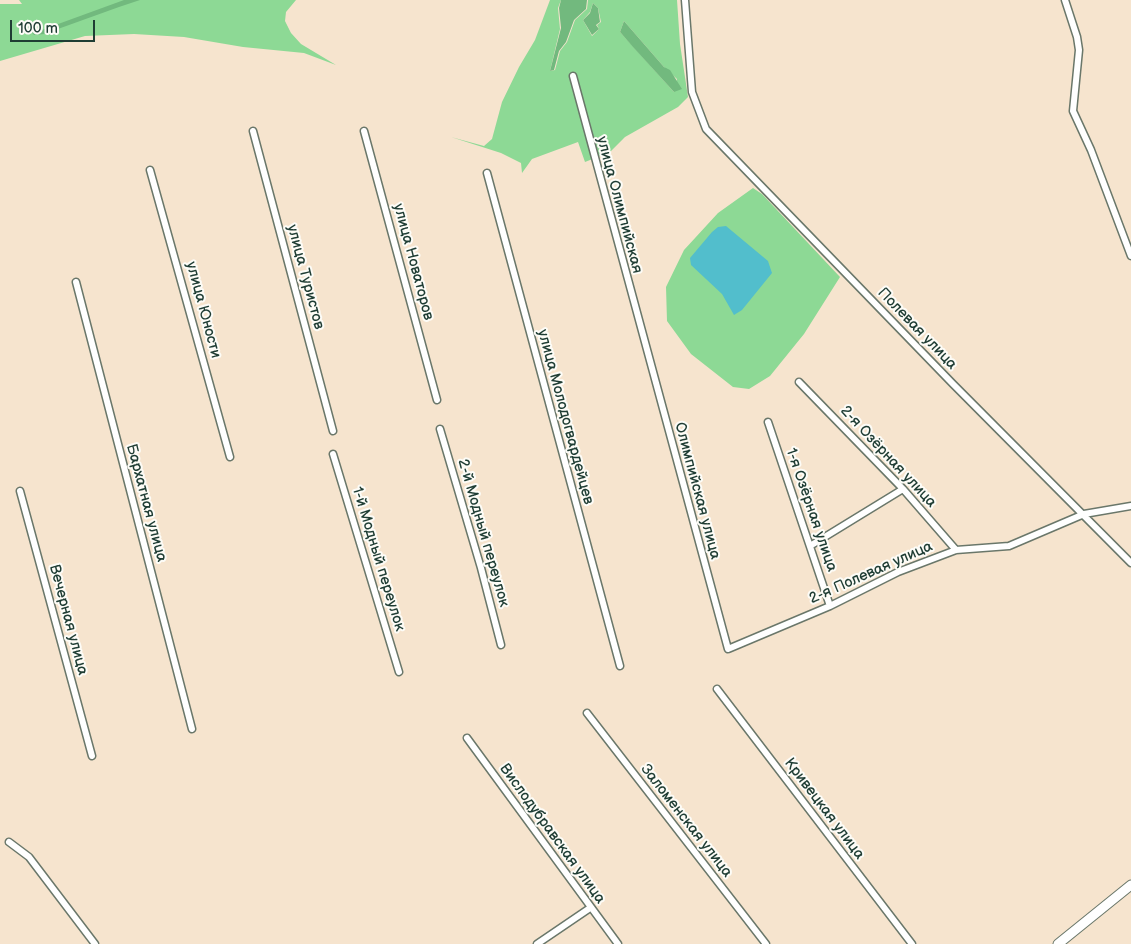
<!DOCTYPE html>
<html>
<head>
<meta charset="utf-8">
<style>
  body { margin:0 }
  #map { position:relative; width:1131px; height:944px; overflow:hidden; background:#f6e4ce; font-family:"Balsamiq Sans",sans-serif }
  canvas { display:block }
  .scale { position:absolute; left:10px; top:20px; width:85px; height:22px; box-sizing:border-box; border:2px solid #1f3d34; border-top:0; padding-left:6px; font-size:15px; line-height:18px; white-space:nowrap; color:#1f3d34; -webkit-text-stroke:4px #fdfcf7; paint-order:stroke }
</style>
</head>
<body>
<div id="map">
<canvas width="1131" height="944"></canvas>
<div class="scale">100 m</div>
</div>
<script>
const ctx = document.querySelector('canvas').getContext('2d');
ctx.lineJoin = 'round';
function fill(path, color) { ctx.fillStyle = color; ctx.fill(path, 'evenodd'); }
const poly = rows => new Path2D(rows.map(r => 'M' + r).join(''));
function trace(path, color, width, dash) { ctx.strokeStyle = color; ctx.lineWidth = width; ctx.lineCap = dash ? 'butt' : 'round'; ctx.setLineDash(dash || []); ctx.stroke(path); }
function write(font, color, halo, rows, align = 'center') {
  ctx.font = font + ' "Balsamiq Sans",sans-serif'; ctx.lineWidth = 4; ctx.setLineDash([]); ctx.textBaseline = 'middle'; ctx.strokeStyle = halo; ctx.fillStyle = color; for (const [text, x, y, turn = 0] of rows) {
    ctx.save(); ctx.translate(x, y); ctx.rotate((+turn || 0) * Math.PI / 180); ctx.textAlign = isNaN(turn) ? turn : align; if (halo) ctx.strokeText(text, 0, 0); ctx.fillText(text, 0, 0); ctx.restore();
  }
}
const green = poly([
  [19,0,296,0,286,12,285,21,291,33,301,44,336,65,304,53,243,47,184,37,134,34,85,36,0,61,0,4,22,4],
  [550,0,561,0,558,8,560,29,550,71,555,70,560,51,567,42,575,20,587,9,588,0,677,0,680,44,688,97,678,107,625,137,610,152,585,162,578,142,532,159,522,173,521,163,501,153,451,137,484,146,492,139,502,102,519,67,535,40],
  [593,3,598,8,601,22,597,25,599,29,592,36,583,20,590,12],
  [624,21,664,67,677,79,674,92,620,32],
  [753,188,762,194,840,277,804,334,770,376,749,389,733,387,691,354,667,321,666,287,684,250,718,213]
]);
const forest = poly([
  [124,0,148,0,140,0,119,7,44,34,34,35,25,25,39,31],
  [561,0,587,0,586,9,574,20,566,42,559,51,554,70,550,71,561,28,559,8],
  [593,3,598,8,600,22,596,25,599,29,592,35,583,20,590,13],
  [624,21,664,67,670,70,682,89,674,92,633,47,620,32]
]);
const water = poly([
  [726,226,768,261,772,273,742,310,734,315,722,294,691,265,690,258,712,232,718,227]
]);
const street = poly([
  [685,0,692,92,706,129,953,384,1131,563],
  [1065,0,1077,37,1079,50,1073,111,1091,150,1131,256],
  [573,76,728,649,830,606,898,572,956,550,1009,546,1084,514,1131,506],
  [253,131,333,431],
  [364,131,437,400],
  [150,170,230,457],
  [487,173,620,666],
  [76,282,192,729],
  [799,382,903,489,956,550],
  [768,422,830,606],
  [440,429,481,568,501,645],
  [333,454,399,672],
  [20,491,92,756],
  [810,546,903,489],
  [717,689,912,944],
  [587,713,766,944],
  [467,738,618,944],
  [9,842,29,857,95,944],
  [537,944,590,908]
]);
const secondary = poly([
  [1058,944,1131,885]
]);
const streetNames = [
  ["улица Олимпийская",619,205,75],
  ["улица Новаторов",413,262,75],
  ["улица Туристов",305,277,75],
  ["улица Юности",203,310,75],
  ["Полевая улица",917,329,46],
  ["улица Молодогвардейцев",565,417,75],
  ["2-я Озёрная улица",888,457,47],
  ["Олимпийская улица",697,491,75],
  ["Бархатная улица",146,503,75],
  ["1-я Озёрная улица",811,510,71],
  ["2-й Модный переулок",483,533,74],
  ["1-й Модный переулок",378,559,73],
  ["2-я Полевая улица",871,573,-24],
  ["Вечерная улица",68,620,75],
  ["Кривецкая улица",824,809,53],
  ["Заломенская улица",686,821,52],
  ["Вислодубравская улица",552,834,54]
];
fill(green, '#8dd995');
fill(forest, '#72b97e');
fill(water, '#52becc');
trace(street, '#6a776a', 9);
trace(secondary, '#6a776a', 11);
trace(street, '#fff', 6);
trace(secondary, '#fff', 9);
write('15px', '#1f3d34', '#fdfcf7', streetNames);
</script>
</body>
</html>
